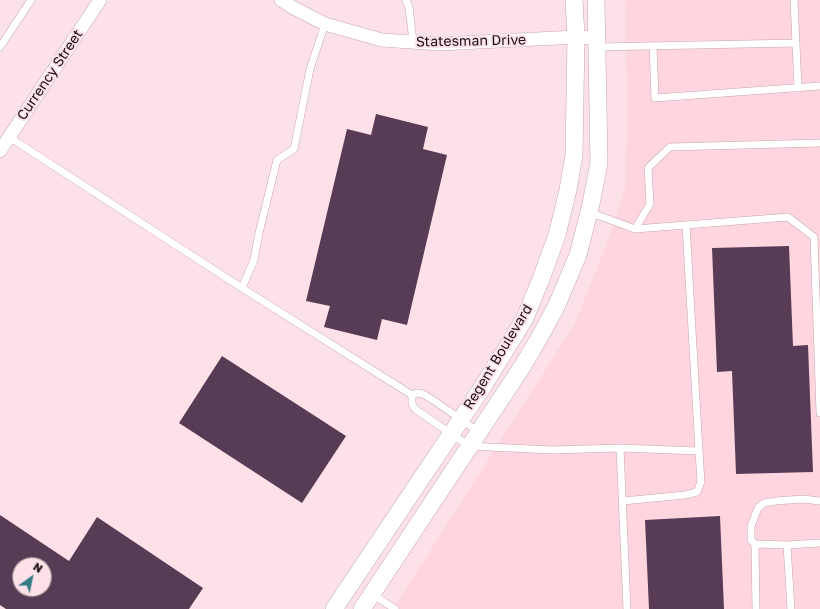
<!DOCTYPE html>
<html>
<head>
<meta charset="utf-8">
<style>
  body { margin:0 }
  #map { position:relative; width:820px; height:609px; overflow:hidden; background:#fce1e8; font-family:"Golos Text",sans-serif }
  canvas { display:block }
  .north { position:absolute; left:12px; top:557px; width:40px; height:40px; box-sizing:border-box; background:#fce1e8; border:1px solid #a28d92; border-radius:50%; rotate:33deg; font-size:11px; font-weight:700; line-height:16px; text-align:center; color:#1a0f12 }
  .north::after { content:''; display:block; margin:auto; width:14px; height:18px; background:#357c85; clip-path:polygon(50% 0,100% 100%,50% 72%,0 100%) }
</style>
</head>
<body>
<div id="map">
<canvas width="820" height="609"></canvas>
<div class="north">N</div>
</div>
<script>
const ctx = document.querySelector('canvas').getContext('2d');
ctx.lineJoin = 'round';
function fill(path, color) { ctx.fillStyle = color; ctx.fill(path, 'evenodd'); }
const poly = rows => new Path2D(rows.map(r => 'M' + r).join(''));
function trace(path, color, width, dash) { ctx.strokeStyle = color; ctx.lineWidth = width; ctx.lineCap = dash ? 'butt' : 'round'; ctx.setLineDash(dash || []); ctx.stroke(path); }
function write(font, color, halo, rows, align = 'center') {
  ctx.font = font + ' "Golos Text",sans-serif'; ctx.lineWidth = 4; ctx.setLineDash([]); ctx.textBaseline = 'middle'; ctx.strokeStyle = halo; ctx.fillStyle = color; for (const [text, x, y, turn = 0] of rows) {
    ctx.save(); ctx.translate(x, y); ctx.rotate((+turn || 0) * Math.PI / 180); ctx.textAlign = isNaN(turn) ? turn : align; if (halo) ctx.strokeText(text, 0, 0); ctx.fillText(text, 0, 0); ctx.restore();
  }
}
const built = poly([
  [625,0,820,0,820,609,393,609,574,325,605,248,625,189,627,118]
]);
const building = poly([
  [376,114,428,127,423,149,447,155,407,325,382,319,377,340,324,327,330,306,306,301,347,129,371,135],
  [789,246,793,346,808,345,813,472,736,474,732,371,717,372,712,248],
  [222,356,346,436,302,503,179,423],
  [0,515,69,561,97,517,203,588,189,609,6,609,0,605],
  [20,565,44,565,44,589,20,589],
  [720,516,724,609,649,609,645,520]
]);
const service = poly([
  [406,0,409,7,413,42],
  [794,0,798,88],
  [653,46,655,98,820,86],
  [0,47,31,0],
  [597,47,796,43],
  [9,137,242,288,412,395,417,393,423,394,433,400,479,432],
  [589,212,635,229,788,217,814,237,820,413],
  [635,229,650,204,648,168,670,147,820,143],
  [242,288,254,260,259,233,277,160,294,149,310,69,325,24],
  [412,395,412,404,415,409,469,446,552,450,620,448,699,451,686,225],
  [620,448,627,609],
  [623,501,685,495,697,492,701,482,699,451],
  [755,544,756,609],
  [787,545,755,544,751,540,751,526,758,508,764,503,776,501,803,499,820,501],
  [372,594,395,609],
  [791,609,787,545,820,543]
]);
const minor = poly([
  [281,0,292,7,325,24,382,40,440,44,576,37,597,38],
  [0,151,100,0]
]);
const tertiary = poly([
  [334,609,482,388,525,318,541,279,557,235,568,190,574,155,576,37,574,0],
  [362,609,522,367,538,340,556,307,578,255,591,204,599,163,596,0]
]);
const streetNames = [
  ["Statesman Drive",471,41,-1],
  ["Currency Street",50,75,-56],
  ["Regent Boulevard",498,357,-59]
];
fill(built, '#ffd5e0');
fill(building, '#583c55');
trace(service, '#c6a6af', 8);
trace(minor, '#c6a6af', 14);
trace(tertiary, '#c6a6af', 18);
trace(service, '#fff', 7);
trace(minor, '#fff', 13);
trace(tertiary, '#fff', 17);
write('14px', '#1a0f12', '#fce1e8', streetNames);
</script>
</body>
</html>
